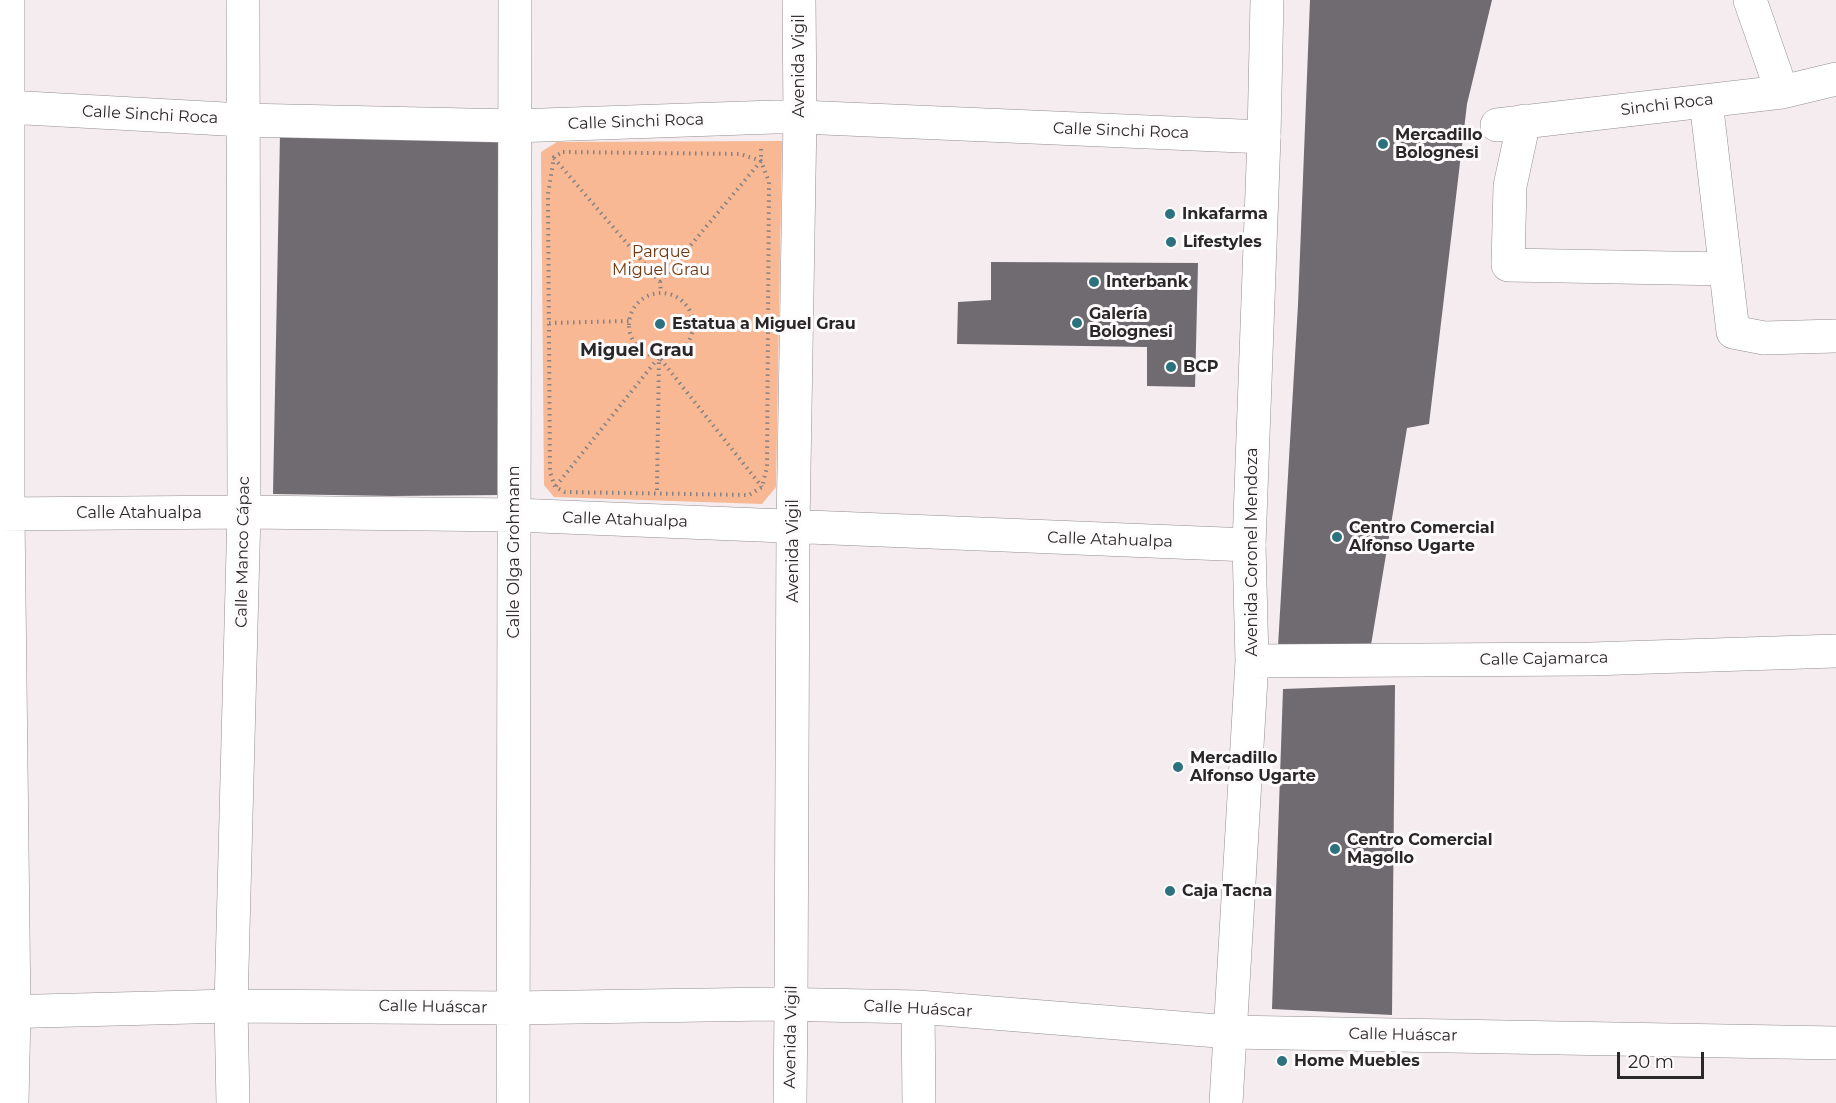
<!DOCTYPE html>
<html>
<head>
<meta charset="utf-8">
<style>
  body { margin:0 }
  #map { position:relative; width:1836px; height:1103px; overflow:hidden; background:#f4ecef; font-family:Montserrat,sans-serif }
  canvas { display:block }
  .scale { position:absolute; left:1617px; top:1052px; width:87px; height:27px; box-sizing:border-box; border:3px solid #2a2728; border-top:0; padding-left:8px; font-size:18px; line-height:21px; white-space:nowrap; color:#2a2728; -webkit-text-stroke:4px #fefbfc; paint-order:stroke }
</style>
</head>
<body>
<div id="map">
<canvas width="1836" height="1103"></canvas>
<div class="scale">20 m</div>
</div>
<script>
const ctx = document.querySelector('canvas').getContext('2d');
ctx.lineJoin = 'round';
function fill(path, color) { ctx.fillStyle = color; ctx.fill(path, 'evenodd'); }
const poly = rows => new Path2D(rows.map(r => 'M' + r).join(''));
function trace(path, color, width, dash) { ctx.strokeStyle = color; ctx.lineWidth = width; ctx.lineCap = dash ? 'butt' : 'round'; ctx.setLineDash(dash || []); ctx.stroke(path); }
function write(font, color, halo, rows, align = 'center') {
  ctx.font = font + ' Montserrat,sans-serif'; ctx.lineWidth = 6; ctx.setLineDash([]); ctx.textBaseline = 'middle'; ctx.strokeStyle = halo; ctx.fillStyle = color; for (const [text, x, y, turn = 0] of rows) {
    ctx.save(); ctx.translate(x, y); ctx.rotate((+turn || 0) * Math.PI / 180); ctx.textAlign = isNaN(turn) ? turn : align; if (halo) ctx.strokeText(text, 0, 0); ctx.fillText(text, 0, 0); ctx.restore();
  }
}
const green = poly([
  [782,141,776,487,762,504,554,497,544,485,541,152,557,142]
]);
const building = poly([
  [1310,0,1492,0,1467,104,1429,424,1407,428,1370,651,1278,646,1298,305],
  [280,134,500,140,501,495,393,496,273,494],
  [991,262,1198,263,1195,387,1147,386,1147,347,957,344,958,302,991,300],
  [1395,685,1392,1015,1272,1009,1283,689]
]);
const path = poly([
  [563,152,740,154,761,161,769,182,767,467,762,487,749,495,565,492,555,487,550,472,548,194,554,157,563,152],
  [554,158,660,282,661,292],
  [660,282,761,161,761,149],
  '629 325a32 32 0 1 1 64 0a32 32 0 1 1-64 0Z',
  [549,323,629,321],
  [693,323,767,322],
  [556,486,659,357,762,487],
  [657,490,659,357]
]);
const street = poly([
  [8,0,8,514,14,1012,12,1103],
  [1750,0,1782,92],
  [1706,101,1733,332,1764,338,1836,336],
  [7,107,243,120,514,126,774,117,800,117,1264,137],
  [1524,121,1510,186,1508,265,1726,269],
  [1497,125,1782,92,1836,79],
  [0,514,244,512,515,515,1249,545],
  [918,1007,919,1103],
  [0,1012,231,1006,513,1008,771,1004,918,1007,1230,1032,1836,1043],
  [233,1103,231,1006,244,512,243,0],
  [513,1103,515,0],
  [790,1103,791,1005,793,527,800,117,799,0]
]);
const secondary = poly([
  [1252,661,1591,659,1836,651],
  [1226,1103,1252,661,1249,545,1264,137,1267,0]
]);
const markers = [
  [1383,144,6,"#2b727e"],
  [1170,214,6,"#2b727e"],
  [1171,242,6,"#2b727e"],
  [1094,282,6,"#2b727e"],
  [1077,323,6,"#2b727e"],
  [660,324,6,"#2b727e"],
  [1171,367,6,"#2b727e"],
  [1337,537,6,"#2b727e"],
  [1178,767,6,"#2b727e"],
  [1335,849,6,"#2b727e"],
  [1170,891,6,"#2b727e"],
  [1282,1061,6,"#2b727e"]
];
const streetNames = [
  ["Avenida Vigil",799,66,-90],
  ["Sinchi Roca",1667,105,-7],
  ["Calle Sinchi Roca",150,115,3],
  ["Calle Sinchi Roca",636,122,-2],
  ["Calle Sinchi Roca",1121,131,2],
  ["Calle Atahualpa",139,513],
  ["Calle Atahualpa",625,520,2],
  ["Calle Atahualpa",1110,540,2],
  ["Avenida Vigil",793,551,-90],
  ["Calle Manco Cápac",243,552,-89],
  ["Calle Olga Grohmann",514,552,-90],
  ["Avenida Coronel Mendoza",1252,552,-90],
  ["Calle Cajamarca",1544,659,-1],
  ["Calle Huáscar",433,1007,1],
  ["Calle Huáscar",918,1009,3],
  ["Calle Huáscar",1403,1035,1],
  ["Avenida Vigil",791,1037,-89]
];
const poiNames = [
  ["Mercadillo",1395,135],
  ["Bolognesi",1395,153],
  ["Inkafarma",1182,214],
  ["Lifestyles",1183,242],
  ["Interbank",1106,282],
  ["Galería",1089,314],
  ["Bolognesi",1089,332],
  ["Estatua a Miguel Grau",672,324],
  ["BCP",1183,367],
  ["Centro Comercial",1349,528],
  ["Alfonso Ugarte",1349,546],
  ["Mercadillo",1190,758],
  ["Alfonso Ugarte",1190,776],
  ["Centro Comercial",1347,840],
  ["Magollo",1347,858],
  ["Caja Tacna",1182,891],
  ["Home Muebles",1294,1061]
];
const parkNames = [
  ["Parque",661,252],
  ["Miguel Grau",661,270]
];
const neighbourhoodNames = [
  ["Miguel Grau",637,351]
];
fill(green, '#f7b893');
fill(building, '#706b70');
trace(street, '#948d90', 34);
trace(secondary, '#948d90', 34);
trace(path, '#868183', 4, [1.5, 4.5]);
trace(street, '#fff', 33);
trace(secondary, '#fff', 33);
for (const [x, y, r, color] of markers) { const dot = new Path2D(); dot.arc(x, y, r, 0, 2 * Math.PI); ctx.fillStyle = color; ctx.fill(dot); trace(dot, '#fefbfc', 2); }
write('16px', '#2a2728', '#fefbfc', streetNames);
write('bold 16px', '#2a2728', '#fefbfc', poiNames, 'left');
write('16px', '#70370c', '#fefbfc', parkNames);
write('bold 18px', '#2a2728', '#fefbfc', neighbourhoodNames);
</script>
</body>
</html>
